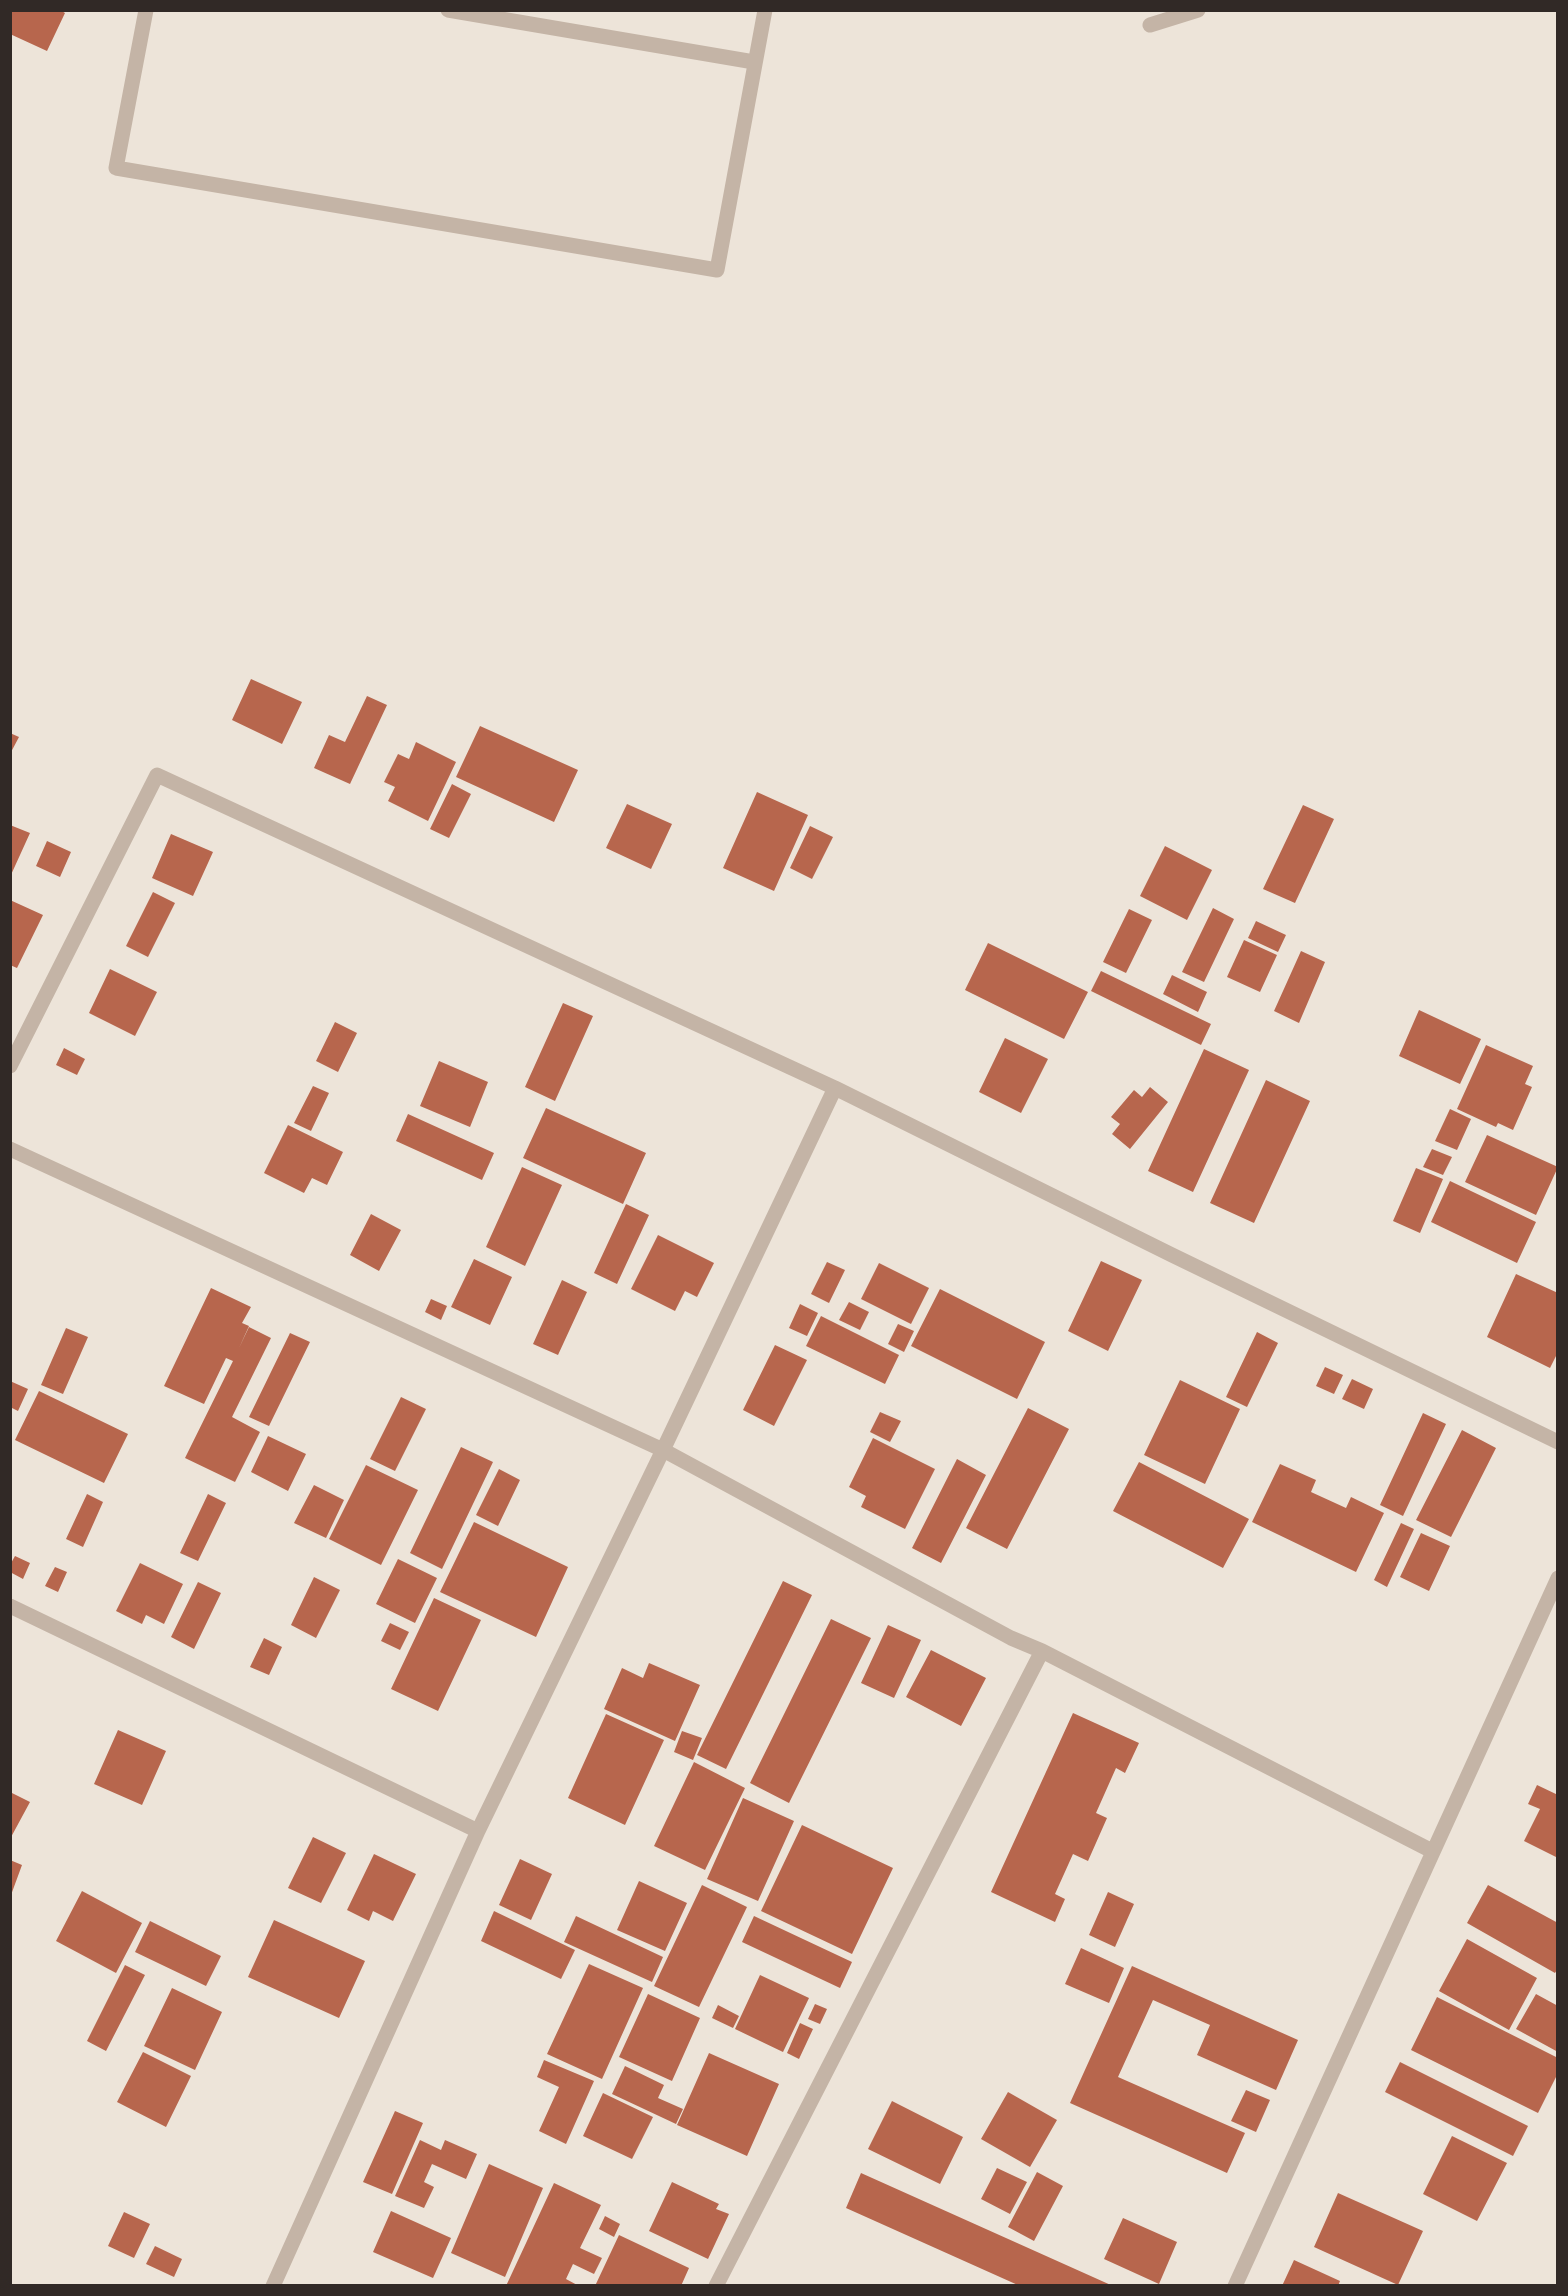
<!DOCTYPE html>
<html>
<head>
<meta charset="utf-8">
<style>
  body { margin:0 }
  #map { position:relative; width:1568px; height:2296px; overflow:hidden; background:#ede4d9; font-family:Commissioner,sans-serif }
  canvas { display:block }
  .frame { position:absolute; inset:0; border:12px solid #312926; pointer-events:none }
</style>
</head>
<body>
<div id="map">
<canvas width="1568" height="2296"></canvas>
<div class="frame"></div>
</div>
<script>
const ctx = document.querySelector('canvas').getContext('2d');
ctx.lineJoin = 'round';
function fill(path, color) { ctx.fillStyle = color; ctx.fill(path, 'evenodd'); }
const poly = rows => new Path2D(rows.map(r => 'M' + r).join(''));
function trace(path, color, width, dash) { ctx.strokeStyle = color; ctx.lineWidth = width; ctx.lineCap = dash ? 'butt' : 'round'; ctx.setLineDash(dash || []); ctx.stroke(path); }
const building = poly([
  [10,10,60,10,65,13,47,51,10,34],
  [251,679,302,702,282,744,232,720],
  [367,696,387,705,350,784,314,768,329,735,345,742],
  [480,726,578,770,554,822,456,777],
  [10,733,19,737,10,754],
  [416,742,456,762,428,821,388,801,395,787,384,782,398,754,409,759],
  [452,784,471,794,449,838,430,829],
  [757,792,808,815,774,891,723,868],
  [627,804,672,824,651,869,606,848],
  [1303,805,1334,819,1295,903,1263,889],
  [10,825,30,833,10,877],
  [810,826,833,837,812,879,790,868],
  [171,834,213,852,193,896,152,878],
  [47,841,71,852,60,877,36,866],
  [1165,846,1212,870,1187,920,1140,896],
  [153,892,175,903,148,957,126,946],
  [10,900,43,915,17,968,10,965],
  [1213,908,1234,919,1204,982,1182,972],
  [1129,909,1152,920,1126,973,1103,962],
  [1256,921,1286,935,1278,952,1248,938],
  [1244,940,1277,955,1260,992,1227,977],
  [988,943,1088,992,1064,1039,965,990],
  [1301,951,1325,962,1299,1023,1274,1011],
  [110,969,157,992,135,1036,89,1013],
  [1101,971,1211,1024,1201,1045,1091,991],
  [1172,975,1207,992,1198,1012,1163,994],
  [563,1003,593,1016,555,1101,525,1087],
  [1419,1010,1481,1039,1460,1084,1399,1056],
  [335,1022,357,1033,338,1072,316,1061],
  [1005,1038,1048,1059,1021,1113,979,1092],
  [1486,1045,1533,1066,1525,1084,1532,1087,1513,1130,1498,1123,1496,1127,1457,1109],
  [64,1048,85,1059,77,1075,56,1065],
  [1204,1049,1249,1070,1193,1192,1148,1171],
  [439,1061,488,1082,470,1127,420,1106],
  [1266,1080,1310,1101,1254,1223,1210,1203],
  [313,1086,329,1093,311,1131,294,1123],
  [1150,1087,1168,1102,1130,1149,1112,1134,1120,1124,1111,1117,1134,1090,1142,1097],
  [546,1108,646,1153,623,1204,523,1158],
  [1450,1109,1471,1119,1457,1150,1435,1141],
  [408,1114,494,1153,482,1180,396,1141],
  [288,1125,343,1152,327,1185,312,1178,304,1193,264,1173],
  [1487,1135,1558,1167,1536,1215,1465,1182],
  [1432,1149,1452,1157,1443,1175,1423,1167],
  [522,1167,562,1185,525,1266,486,1247],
  [1416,1168,1443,1179,1420,1233,1393,1221],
  [1450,1181,1536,1222,1517,1263,1431,1222],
  [626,1204,649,1215,617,1284,594,1273],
  [371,1214,401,1230,379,1271,350,1255],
  [658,1235,714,1263,697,1297,685,1291,675,1311,631,1289],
  [474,1259,512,1277,490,1325,451,1307],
  [1101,1261,1142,1280,1108,1351,1068,1331],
  [827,1262,845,1270,829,1303,811,1294],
  [879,1263,929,1288,911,1324,861,1299],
  [1516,1274,1558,1293,1558,1352,1550,1368,1487,1337],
  [562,1280,587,1292,558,1355,533,1344],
  [211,1288,251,1307,242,1323,249,1326,239,1348,249,1327,271,1338,232,1417,260,1432,235,1482,185,1458,233,1361,226,1358,204,1404,164,1386],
  [940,1289,1045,1342,1017,1399,911,1346],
  [431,1299,447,1306,441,1320,425,1312],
  [849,1302,869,1312,860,1330,839,1320],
  [800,1304,818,1313,807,1336,789,1328],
  [821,1316,899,1355,885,1384,806,1346],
  [898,1324,914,1331,904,1352,888,1344],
  [66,1328,88,1337,63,1394,41,1385],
  [1257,1332,1278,1343,1247,1407,1226,1397],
  [290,1333,310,1342,269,1426,249,1417],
  [775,1345,807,1360,774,1426,743,1410],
  [1325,1367,1343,1375,1334,1394,1316,1386],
  [1352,1379,1373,1389,1364,1409,1342,1399],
  [1180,1380,1240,1409,1205,1484,1144,1455],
  [10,1381,28,1389,18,1411,10,1407],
  [39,1391,128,1434,104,1483,15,1440],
  [401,1397,426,1409,395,1471,370,1459],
  [1028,1408,1069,1429,1007,1549,966,1528],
  [880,1412,901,1421,890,1442,870,1432],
  [1423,1413,1446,1424,1403,1516,1380,1505],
  [1462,1430,1496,1448,1451,1537,1416,1520],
  [268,1436,306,1454,288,1491,251,1472],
  [873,1438,935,1469,905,1529,861,1507,866,1496,849,1487],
  [461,1447,493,1462,442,1569,410,1553],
  [957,1459,986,1475,941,1563,912,1548],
  [1139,1462,1249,1519,1223,1568,1113,1511],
  [1280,1464,1316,1480,1311,1492,1346,1508,1351,1497,1384,1513,1356,1572,1252,1522],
  [366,1465,418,1490,381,1565,329,1539],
  [499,1469,520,1480,498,1526,476,1515],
  [314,1485,344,1500,326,1538,294,1523],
  [87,1494,103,1502,83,1547,66,1539],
  [208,1494,226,1503,198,1561,180,1553],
  [474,1522,568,1567,536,1637,440,1592],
  [1401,1523,1414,1529,1387,1587,1374,1580],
  [1421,1533,1450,1546,1429,1591,1400,1577],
  [15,1556,30,1563,23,1579,10,1572,10,1565],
  [398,1559,437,1578,415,1623,376,1604],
  [140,1563,183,1584,164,1624,146,1615,142,1624,116,1611],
  [55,1567,67,1572,58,1592,45,1586],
  [314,1577,340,1590,316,1638,291,1625],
  [783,1581,812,1595,726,1769,697,1755],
  [198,1582,221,1593,194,1649,171,1637],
  [434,1598,481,1620,438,1711,391,1689],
  [831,1619,871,1638,789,1803,750,1783],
  [390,1623,409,1632,400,1650,381,1641],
  [888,1625,921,1640,894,1698,861,1683],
  [264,1638,282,1647,269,1675,250,1667],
  [931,1650,986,1678,961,1726,906,1697],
  [649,1663,700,1685,675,1741,604,1709,622,1668,643,1678],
  [1073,1713,1139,1743,1125,1773,1116,1768,1096,1813,1107,1818,1088,1861,1073,1854,1055,1894,1065,1899,1055,1922,991,1892],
  [606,1714,664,1740,625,1825,568,1798],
  [118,1730,166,1751,142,1805,94,1784],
  [682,1731,702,1738,693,1760,674,1752],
  [694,1762,745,1788,705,1870,654,1846],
  [1537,1785,1558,1795,1558,1858,1524,1841,1540,1809,1528,1804],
  [10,1792,30,1802,10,1839],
  [743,1798,794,1821,758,1901,707,1879],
  [802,1825,893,1868,852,1954,761,1911],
  [313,1837,346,1853,321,1903,288,1888],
  [374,1854,416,1874,393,1921,373,1911,369,1921,347,1910],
  [520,1859,552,1874,531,1920,499,1905],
  [10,1860,22,1865,11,1895,10,1895],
  [639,1881,687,1903,665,1951,617,1930],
  [702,1885,747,1907,699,2007,654,1986],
  [1488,1885,1558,1923,1558,1968,1555,1973,1467,1923],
  [82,1891,142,1923,116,1973,56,1941],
  [1108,1892,1134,1904,1115,1947,1089,1935],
  [494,1911,575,1950,561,1979,481,1941],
  [576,1916,663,1957,652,1982,564,1942],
  [754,1916,852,1962,840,1988,742,1942],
  [274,1920,365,1961,339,2018,248,1977],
  [150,1921,221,1956,206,1986,135,1952],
  [1467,1939,1537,1978,1509,2030,1439,1991],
  [1081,1948,1124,1968,1109,2003,1065,1984],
  [589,1964,643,1988,602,2079,547,2054],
  [125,1965,145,1975,106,2051,87,2041],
  [1132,1966,1298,2040,1276,2090,1197,2055,1210,2025,1153,2000,1118,2077,1245,2133,1227,2173,1070,2103],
  [760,1975,809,1998,783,2052,735,2029],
  [172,1988,222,2012,195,2070,144,2046],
  [648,1994,700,2018,672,2081,619,2057],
  [1536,1994,1558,2006,1558,2052,1516,2029],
  [1437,1997,1558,2058,1558,2073,1538,2113,1411,2050],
  [815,2004,827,2009,820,2024,808,2019],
  [718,2005,739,2016,733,2028,712,2018],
  [800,2023,813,2029,799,2059,787,2053],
  [143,2052,191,2076,166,2127,117,2102],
  [709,2053,779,2084,747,2156,677,2125],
  [544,2060,594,2081,566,2144,539,2131,559,2087,537,2077],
  [1400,2062,1528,2126,1513,2156,1385,2092],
  [625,2066,664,2085,658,2098,683,2109,676,2124,612,2094],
  [1246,2090,1270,2100,1256,2132,1231,2121],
  [1008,2092,1057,2120,1030,2167,981,2139],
  [603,2093,653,2117,632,2159,583,2136],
  [892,2101,963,2137,940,2184,868,2149],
  [395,2111,423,2123,392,2194,363,2182],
  [1452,2136,1507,2163,1477,2221,1423,2194],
  [420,2140,441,2150,445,2140,477,2154,466,2179,432,2164,424,2182,434,2187,424,2208,395,2196],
  [489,2164,543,2188,505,2277,451,2253],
  [997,2168,1027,2182,1010,2214,981,2199],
  [1037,2172,1063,2186,1034,2241,1008,2227],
  [861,2173,1113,2286,1020,2286,846,2208],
  [672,2182,719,2204,716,2209,729,2214,708,2259,649,2231],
  [554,2183,601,2205,580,2248,602,2258,594,2274,573,2264,566,2279,579,2286,506,2286],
  [1338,2193,1423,2231,1398,2285,1314,2247],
  [391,2211,451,2238,433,2278,373,2252],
  [124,2212,150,2224,134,2258,108,2246],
  [605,2216,620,2224,614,2237,599,2229],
  [1123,2218,1177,2242,1159,2284,1104,2259],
  [619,2235,689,2268,681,2286,595,2286],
  [155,2246,182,2259,174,2277,146,2264],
  [1294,2260,1340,2281,1338,2286,1282,2286]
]);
const street = poly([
  [146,10,116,168,717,270,765,10],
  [448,10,754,62],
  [1150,25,1198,10],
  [10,1066,157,775,835,1088,1172,1255,1558,1442],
  [10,1149,663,1450,1011,1638,1042,1651,1432,1851],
  [10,1606,478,1831],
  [273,2286,478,1831,663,1450,835,1088],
  [716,2286,1042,1651],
  [1235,2286,1558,1578]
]);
fill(building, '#b7664d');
trace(street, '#c4b4a6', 15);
</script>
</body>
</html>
